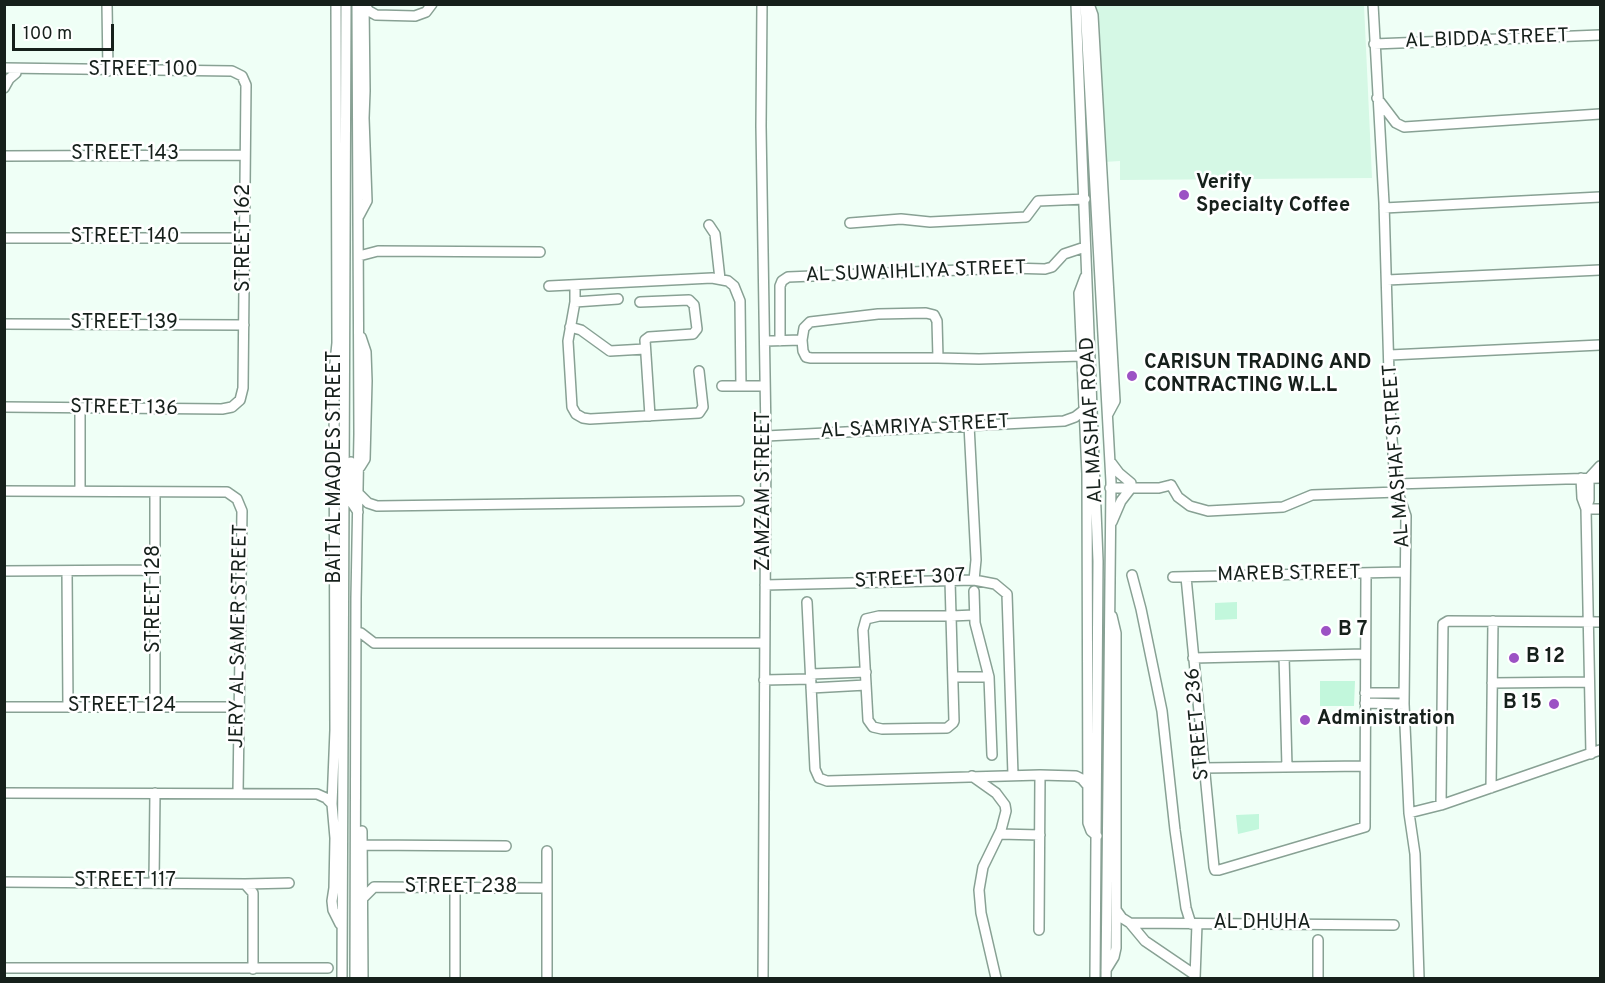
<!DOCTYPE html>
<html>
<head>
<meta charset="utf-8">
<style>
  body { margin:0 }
  #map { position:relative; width:1605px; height:983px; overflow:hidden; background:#effff6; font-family:Overpass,sans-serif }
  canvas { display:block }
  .frame { position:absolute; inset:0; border:6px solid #16201b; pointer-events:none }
  .scale { position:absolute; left:12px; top:24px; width:102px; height:27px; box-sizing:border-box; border:3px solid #16201b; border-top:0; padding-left:8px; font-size:18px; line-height:21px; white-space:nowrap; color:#16201b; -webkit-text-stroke:4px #fff; paint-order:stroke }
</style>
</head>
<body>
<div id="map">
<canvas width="1605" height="983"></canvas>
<div class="frame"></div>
<div class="scale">100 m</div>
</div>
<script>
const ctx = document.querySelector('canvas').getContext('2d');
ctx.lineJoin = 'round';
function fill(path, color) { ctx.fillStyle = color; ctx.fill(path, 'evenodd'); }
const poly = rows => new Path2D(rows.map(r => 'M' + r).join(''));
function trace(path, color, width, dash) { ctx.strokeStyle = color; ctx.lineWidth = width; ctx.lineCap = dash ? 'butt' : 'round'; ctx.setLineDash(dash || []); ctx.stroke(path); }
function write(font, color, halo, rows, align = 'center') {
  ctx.font = font + ' Overpass,sans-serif'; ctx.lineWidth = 5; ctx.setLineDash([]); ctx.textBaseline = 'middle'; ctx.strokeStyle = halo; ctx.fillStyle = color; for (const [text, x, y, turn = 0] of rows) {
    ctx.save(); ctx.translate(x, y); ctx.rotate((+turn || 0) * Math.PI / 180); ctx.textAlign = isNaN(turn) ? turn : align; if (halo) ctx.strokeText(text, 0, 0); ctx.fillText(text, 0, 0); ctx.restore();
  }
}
const built = poly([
  [1095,5,1364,5,1372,178,1120,180,1120,161,1104,162]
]);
const green = poly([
  [1237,602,1237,619,1215,620,1215,603],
  [1320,681,1355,681,1354,706,1320,706],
  [1259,814,1259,829,1238,834,1236,815]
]);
const minor = poly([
  [107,4,108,71],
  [336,4,337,343,334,372,335,730,332,804,335,838,334,888,332,901,333,910,340,924],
  [364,4,369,11,376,15,415,16,426,12,432,4],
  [762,4,761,126,766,436,763,978],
  [1076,4,1098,561,1095,978],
  [1085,4,1111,482,1106,978],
  [1089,4,1093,15,1115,401,1108,414],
  [1373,4,1384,203,1390,408,1395,484,1406,516,1404,704,1409,813,1415,854,1419,978],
  [1374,44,1600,35],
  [4,68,232,71,242,76,246,85,243,388,240,400,232,407,222,409,4,407],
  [4,88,9,79,16,73],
  [1377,98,1396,123,1404,127,1600,114],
  [4,156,245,155],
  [1384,208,1600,197],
  [359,216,367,201,364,118,365,91,364,4],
  [850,223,901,219,930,222,1026,217,1038,201,1085,199],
  [709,225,715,234,720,279],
  [4,238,245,238],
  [359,256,378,251,540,252],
  [1085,277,1079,293,1087,474,1088,823,1091,831,1097,836],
  [1387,280,1600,270],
  [575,285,575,302,568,341,572,407,576,414,583,418,590,419,699,413,703,407,699,371],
  [549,286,712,278,728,281,734,286,740,301,741,386],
  [575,302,618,299],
  [640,302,689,300,694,305,697,329,693,334,649,337,645,340,650,416],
  [4,324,244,325],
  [570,327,581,330,610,351,645,349],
  [802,340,803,351,806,357,811,358,938,358],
  [765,341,802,340,804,328,810,322,878,314,926,313,934,315,937,321,938,358,979,359,1082,356],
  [780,341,780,286,782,281,788,277,1010,268,1045,269,1052,267,1064,254,1085,247],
  [1390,355,1600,345],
  [722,386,765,386],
  [80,408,80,491],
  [766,436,1064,421,1075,417,1084,410],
  [1110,461,1119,473,1131,483],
  [351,462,352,503,358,512],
  [360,467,365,459,367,381,366,352,361,337],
  [1581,478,1582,498,1586,509,1591,754],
  [1589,478,1600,466],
  [1395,484,1600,478],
  [1171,485,1178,497,1190,506,1208,511,1283,507,1312,495,1398,492],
  [1110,488,1159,488,1171,485],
  [4,491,227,492,237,499,242,511,238,793],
  [155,492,155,707],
  [358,493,368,503,377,506,739,501],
  [1586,509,1589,500,1589,478],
  [1586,509,1600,509],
  [1112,522,1121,501,1131,488],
  [4,571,155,570],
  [67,571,68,707],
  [1132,575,1141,609,1162,711,1175,830,1186,908,1191,924],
  [1173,577,1405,572],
  [1186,577,1214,867,1215,870,1219,870,1365,827,1366,573],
  [950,580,951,616,954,721,953,723,947,728,882,729,873,727,868,720,863,630,866,619,879,616,951,616,974,615],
  [974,580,995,584,1007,594,1013,775],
  [765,585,974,580,976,560,969,425],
  [974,591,975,623,989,677,992,755],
  [807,602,815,769,819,778,827,781,1040,775,1076,776,1082,779,1088,786],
  [361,633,374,643,764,643],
  [1284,656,1287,767],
  [1193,658,1365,654],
  [811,674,866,672],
  [953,677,989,677],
  [764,680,811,679],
  [1492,683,1588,682],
  [811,688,866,685],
  [1365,693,1403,693],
  [1365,703,1404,704],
  [4,707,239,707],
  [1203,768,1365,766],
  [972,776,996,793,1005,805,1006,811,1001,830,983,867,979,890,981,913,996,978],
  [1491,788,1493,621],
  [4,793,317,794,326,798,332,804],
  [1441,805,1443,624,1448,621,1600,622],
  [1409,813,1441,805,1600,750],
  [362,831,363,978],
  [999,834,1040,835],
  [362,845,506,846],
  [4,882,245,884,253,893,253,969],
  [154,882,155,793],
  [245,884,289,883],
  [362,899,374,887,547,888],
  [1117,911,1122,918,1130,923,1394,925],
  [1130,923,1145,941,1195,975],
  [1039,930,1040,775],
  [1318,940,1318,978],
  [4,968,328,968],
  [1106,970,1114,957,1116,948,1116,633,1112,616],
  [342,978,346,4],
  [355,978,356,598,359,434,357,4],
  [455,978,455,888],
  [547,978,547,851],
  [1195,978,1197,924]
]);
const markers = [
  [1184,195,6,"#9c52c4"],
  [1132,376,6,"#9c52c4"],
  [1326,631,6,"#9c52c4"],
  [1514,658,6,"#9c52c4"],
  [1554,704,6,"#9c52c4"],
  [1305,720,6,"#9c52c4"]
];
const streetNames = [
  ["AL BIDDA STREET",1487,40,-2],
  ["STREET 100",143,71],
  ["STREET 143",125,155],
  ["STREET 140",125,238],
  ["STREET 162",245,238,-90],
  ["AL SUWAIHLIYA STREET",916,273,-2],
  ["STREET 139",124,324],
  ["STREET 136",124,409,1],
  ["AL MASHAF ROAD",1093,420,-93],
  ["AL SAMRIYA STREET",915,428,-3],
  ["AL MASHAF STREET",1398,456,-94],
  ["BAIT AL MAQDES STREET",336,467,-90],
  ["ZAMZAM STREET",765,491,-90],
  ["MAREB STREET",1289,575,-1],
  ["STREET 307",910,580,-3],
  ["STREET 128",155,599,-90],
  ["JERY AL SAMER STREET",240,636,-89],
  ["STREET 124",122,707],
  ["STREET 236",1199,724,-95],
  ["STREET 117",125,882],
  ["STREET 238",461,888],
  ["AL DHUHA",1262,924]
];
const poiNames = [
  ["Verify",1196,184],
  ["Specialty Coffee",1196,207],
  ["CARISUN TRADING AND",1144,364],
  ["CONTRACTING W.L.L",1144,387],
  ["B 7",1338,631],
  ["B 12",1526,658],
  ["B 15",1542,704,"right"],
  ["Administration",1317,720]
];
fill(built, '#d5f8e5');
fill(green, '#c2f7dc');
trace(minor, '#88a194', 12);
trace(minor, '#fff', 9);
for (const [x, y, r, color] of markers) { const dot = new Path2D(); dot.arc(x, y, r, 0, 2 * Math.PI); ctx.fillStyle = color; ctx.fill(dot); trace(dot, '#fff', 2); }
write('20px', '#16201b', '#fff', streetNames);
write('bold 20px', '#16201b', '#fff', poiNames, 'left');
</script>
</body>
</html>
